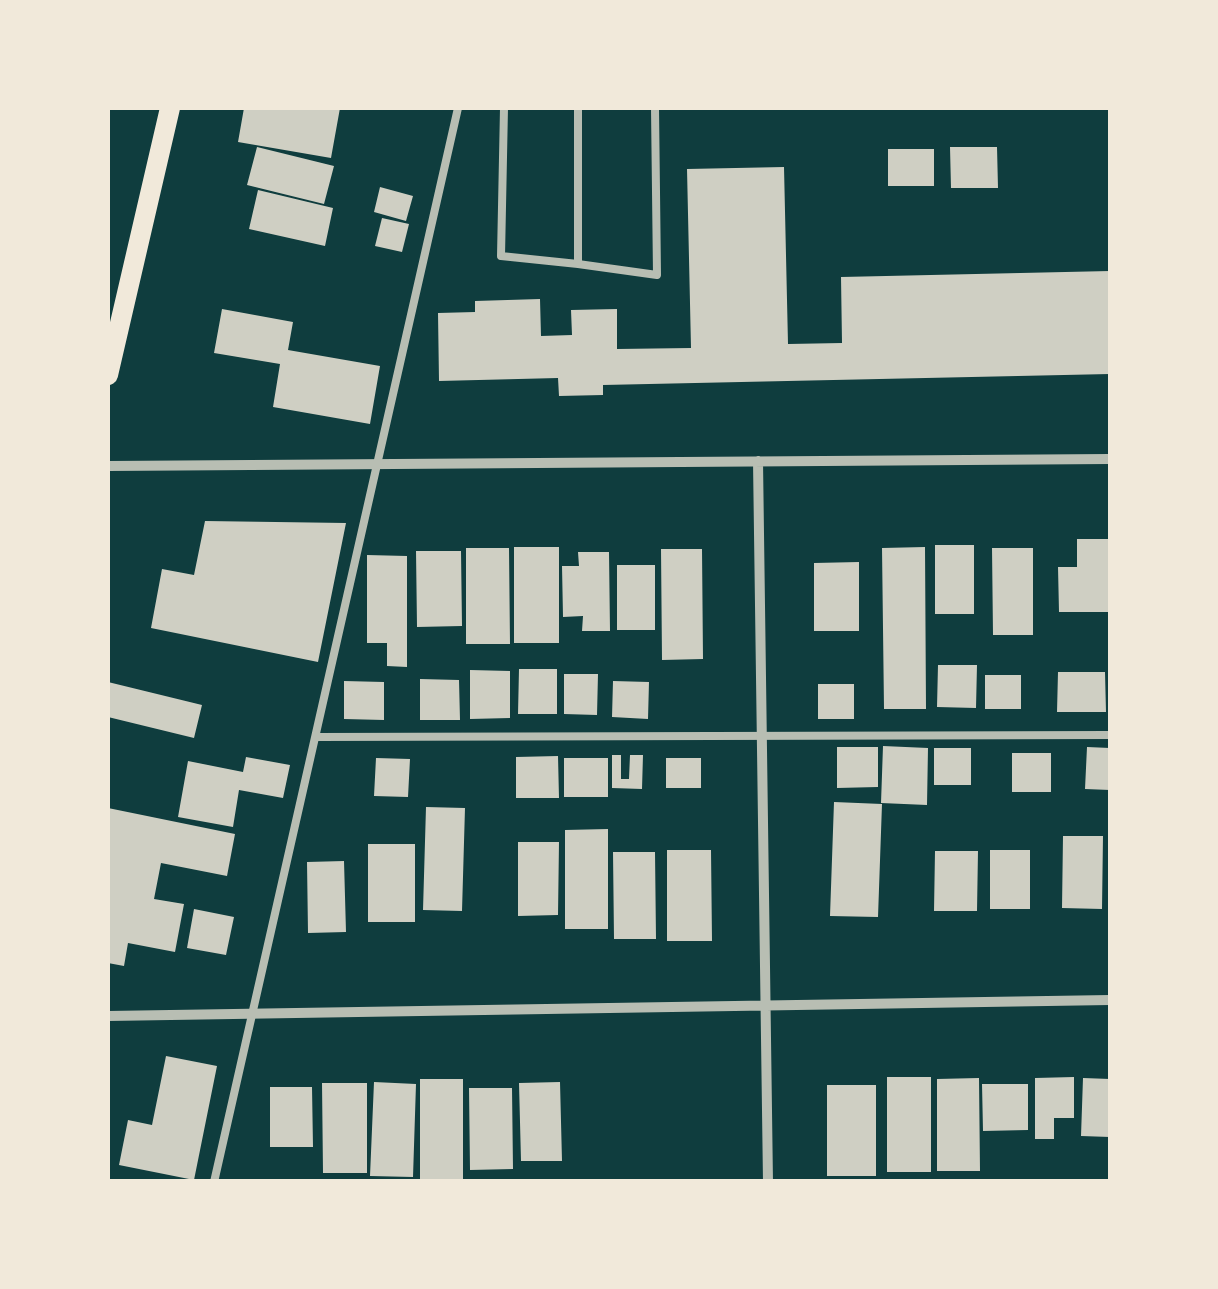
<!DOCTYPE html>
<html>
<head>
<meta charset="utf-8">
<style>
  body { margin:0 }
  #map { position:relative; width:1218px; height:1289px; overflow:hidden; background:#0f3d3e; font-family:Montserrat,sans-serif }
  canvas { display:block }
  .frame { position:absolute; inset:0; border:110px solid #f1e9da; pointer-events:none }
</style>
</head>
<body>
<div id="map">
<canvas width="1218" height="1289"></canvas>
<div class="frame"></div>
</div>
<script>
const ctx = document.querySelector('canvas').getContext('2d');
ctx.lineJoin = 'round';
function fill(path, color) { ctx.fillStyle = color; ctx.fill(path, 'evenodd'); }
const poly = rows => new Path2D(rows.map(r => 'M' + r).join(''));
function trace(path, color, width, dash) { ctx.strokeStyle = color; ctx.lineWidth = width; ctx.lineCap = dash ? 'butt' : 'round'; ctx.setLineDash(dash || []); ctx.stroke(path); }
const building = poly([
  [244,108,340,108,331,158,238,142],
  [257,147,334,166,324,204,247,185],
  [950,147,997,147,998,188,951,188],
  [888,149,934,149,934,186,888,186],
  [784,167,788,344,842,343,841,277,1110,271,1110,374,603,385,603,395,559,396,558,378,439,381,438,313,475,312,475,301,540,299,541,336,572,335,571,310,617,309,617,349,691,348,687,169],
  [380,187,413,196,406,221,374,212],
  [258,190,333,208,325,246,249,229],
  [382,218,409,224,402,252,375,246],
  [222,309,293,322,288,350,380,366,370,424,273,407,280,364,214,353],
  [205,521,346,523,318,662,151,628,162,569,194,575],
  [1077,539,1110,539,1110,612,1059,612,1058,567,1077,567],
  [935,545,974,545,974,614,935,614],
  [514,547,559,547,559,643,514,643],
  [925,547,926,709,884,709,882,548],
  [466,548,509,548,510,644,466,644],
  [992,548,1033,548,1033,635,993,635],
  [661,549,702,549,703,659,662,660],
  [416,551,461,551,462,626,417,627],
  [578,552,609,552,610,631,582,631,583,616,563,617,562,566,579,566],
  [367,555,407,556,407,667,387,666,387,643,367,643],
  [859,562,859,631,814,631,814,563],
  [617,565,655,565,655,630,617,630],
  [938,665,977,665,976,708,937,707],
  [519,669,557,669,557,714,518,714],
  [470,670,510,671,510,718,470,719],
  [1058,672,1105,672,1106,712,1057,712],
  [564,674,598,674,597,715,564,714],
  [985,675,1021,675,1021,709,985,709],
  [420,679,459,680,460,720,420,720],
  [344,681,384,682,384,720,344,719],
  [613,681,649,682,648,719,612,717],
  [108,682,202,705,194,738,108,717],
  [818,684,854,684,854,719,818,719],
  [883,746,928,748,927,805,881,803],
  [837,747,878,747,878,787,837,788],
  [1087,747,1110,748,1110,790,1085,789],
  [934,748,971,748,971,785,934,785],
  [1012,753,1051,753,1051,792,1012,792],
  [612,755,621,755,621,779,629,779,630,755,643,755,642,789,612,788],
  [558,756,559,798,516,798,516,757],
  [246,757,290,765,283,798,239,790,233,827,178,817,188,761,243,772],
  [376,758,410,759,408,797,374,796],
  [564,758,608,758,608,797,564,797],
  [666,758,701,758,701,788,666,788],
  [834,802,882,804,878,917,830,916],
  [426,807,465,808,462,911,423,910],
  [108,808,235,834,227,876,161,863,154,899,184,904,175,952,128,943,124,966,108,963],
  [608,829,608,929,565,929,565,830],
  [1063,836,1103,836,1102,909,1062,908],
  [518,842,559,842,558,915,518,916],
  [368,844,415,844,415,922,368,922],
  [667,850,711,850,712,941,667,941],
  [990,850,1030,850,1030,909,990,909],
  [935,851,978,851,977,911,934,911],
  [613,852,655,852,656,939,614,939],
  [344,861,346,932,308,933,307,862],
  [194,909,234,917,226,955,187,948],
  [166,1056,217,1066,194,1180,119,1165,128,1120,152,1125],
  [887,1077,931,1077,931,1172,887,1172],
  [1074,1077,1074,1118,1054,1118,1054,1139,1035,1139,1035,1078],
  [979,1078,980,1171,937,1171,937,1079],
  [1083,1078,1110,1079,1110,1137,1081,1136],
  [420,1079,463,1079,463,1182,420,1182],
  [374,1082,416,1084,413,1177,370,1176],
  [560,1082,562,1161,521,1161,519,1083],
  [322,1083,367,1083,367,1173,323,1173],
  [982,1084,1028,1084,1028,1130,983,1131],
  [827,1085,876,1085,876,1176,827,1176],
  [270,1087,312,1087,313,1147,270,1147],
  [469,1088,512,1088,513,1169,470,1170]
]);
const service = poly([
  [504,108,501,256,578,264],
  [578,108,578,264,657,275,655,108],
  [317,737,1110,735],
  [214,1182,458,108]
]);
const minor = poly([
  [758,461,768,1182],
  [108,466,1110,459],
  [108,1016,1110,1000]
]);
const secondary = poly([
  [108,375,170,108]
]);
fill(building, '#cfcfc3');
trace(service, '#b8beb3', 8);
trace(minor, '#b8beb3', 10);
trace(secondary, '#f1e9da', 20);
</script>
</body>
</html>
